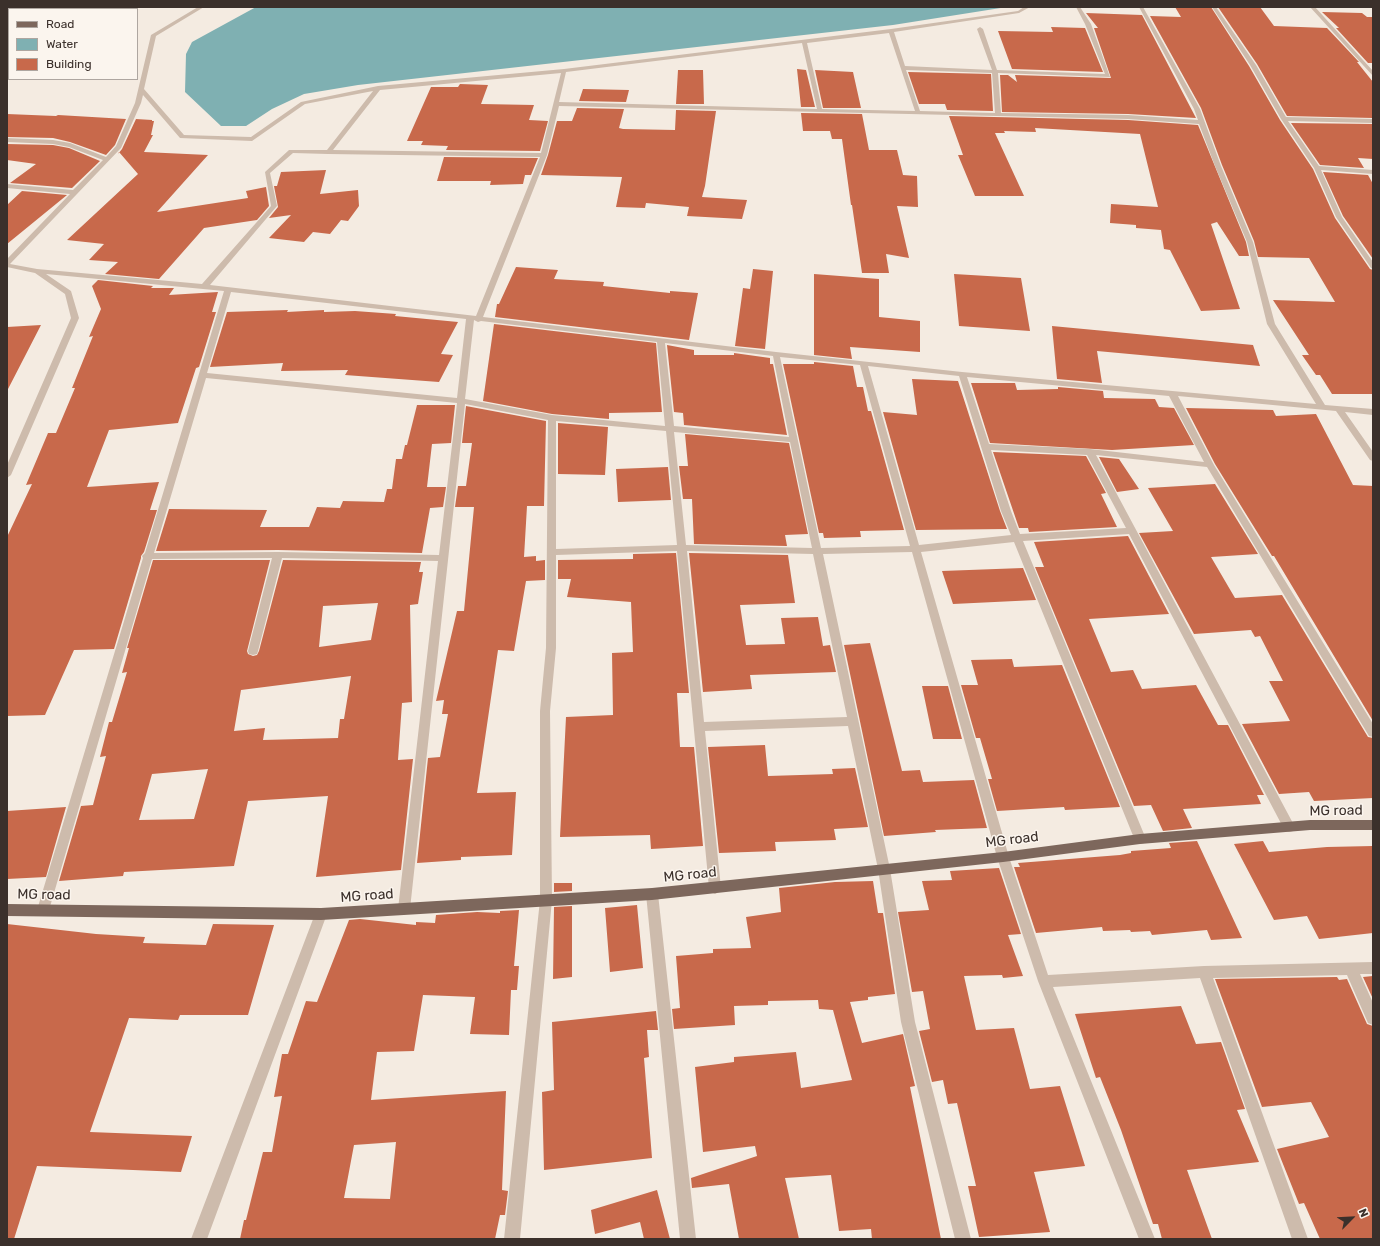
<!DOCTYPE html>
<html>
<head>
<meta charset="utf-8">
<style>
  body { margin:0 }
  #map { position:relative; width:1380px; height:1246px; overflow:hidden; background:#f4ebe1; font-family:Rubik,sans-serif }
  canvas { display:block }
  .frame { position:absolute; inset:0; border:8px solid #3b302b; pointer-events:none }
  .legend { position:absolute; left:8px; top:8px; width:130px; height:72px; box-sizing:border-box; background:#fbf5ee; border:1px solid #aea6a0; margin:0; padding:5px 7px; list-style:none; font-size:12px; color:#3b302b }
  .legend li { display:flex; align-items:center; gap:8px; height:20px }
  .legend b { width:20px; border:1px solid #aea6a0 }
  .north { position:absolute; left:1332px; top:1198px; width:40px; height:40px; -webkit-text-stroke:3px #fbf5ee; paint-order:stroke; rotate:66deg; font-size:11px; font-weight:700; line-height:16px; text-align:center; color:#3b302b }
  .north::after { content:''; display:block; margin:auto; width:14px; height:18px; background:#3b302b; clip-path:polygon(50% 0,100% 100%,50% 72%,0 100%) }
</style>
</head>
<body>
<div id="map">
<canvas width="1380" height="1246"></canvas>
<div class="frame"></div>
<ul class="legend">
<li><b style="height:5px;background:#7d675c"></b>Road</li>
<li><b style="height:11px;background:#7fb0b2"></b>Water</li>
<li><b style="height:11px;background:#c8694b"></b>Building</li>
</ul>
<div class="north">N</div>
</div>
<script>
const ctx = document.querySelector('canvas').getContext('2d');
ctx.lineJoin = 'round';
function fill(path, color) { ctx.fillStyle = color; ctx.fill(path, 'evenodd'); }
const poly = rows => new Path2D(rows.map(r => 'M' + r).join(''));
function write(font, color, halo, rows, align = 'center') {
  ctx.font = font + ' Rubik,sans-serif'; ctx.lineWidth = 3; ctx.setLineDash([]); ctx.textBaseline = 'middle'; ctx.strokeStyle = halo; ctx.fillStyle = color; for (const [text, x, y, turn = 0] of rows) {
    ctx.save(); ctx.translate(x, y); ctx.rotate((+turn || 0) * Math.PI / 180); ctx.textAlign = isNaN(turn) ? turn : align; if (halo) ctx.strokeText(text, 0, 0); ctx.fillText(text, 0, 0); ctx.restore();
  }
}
const water = poly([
  [256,7,1007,7,893,25,358,85,304,94,272,109,246,126,221,126,185,92,186,54,192,42]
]);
const building = poly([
  [1175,7,1211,7,1249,66,1280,120,1313,169,1335,218,1370,269,1373,270,1373,394,1332,394,1320,375,1316,375,1302,355,1309,355,1273,300,1335,302,1309,258,1258,257,1254,241,1222,165,1201,108,1150,16,1181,17],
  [1218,7,1260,7,1274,26,1327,28,1359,62,1357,62,1373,82,1373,118,1287,116,1257,64],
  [1322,12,1362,13,1367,17,1373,17,1373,63,1368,63,1336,28,1339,28],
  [1086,13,1142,15,1196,118,1128,114,1002,112,1000,75,1008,75,1017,82,1015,75,1111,78,1094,28,1098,28],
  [1051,27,1085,28,1103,72,1012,69,998,31,1053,32],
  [797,69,806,70,815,107,801,107],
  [678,70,703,70,704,104,676,104],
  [815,70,853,72,861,108,823,108],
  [908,72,991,74,993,111,947,110,945,104,919,104],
  [460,84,488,85,481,104,534,105,529,120,548,121,540,151,446,150,448,146,421,145,423,141,407,141,431,87,458,87],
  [583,89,629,90,626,102,579,101],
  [577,108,624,109,619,128,623,129,675,130,676,110,716,111,705,186,702,197,747,200,742,219,687,216,689,207,646,203,645,208,616,207,622,177,541,175,548,155,557,121,572,121],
  [801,113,862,114,869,150,897,150,903,175,917,176,918,207,897,206,909,258,886,254,889,273,862,273,852,205,851,205,842,139,832,139,830,131,803,131],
  [7,114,56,116,58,115,126,119,115,145,106,155,70,142,53,138,7,137],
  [949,116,1128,120,1198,125,1246,242,1249,256,1239,256,1217,222,1211,224,1240,309,1201,311,1170,250,1164,249,1161,230,1136,228,1136,225,1110,223,1111,204,1158,207,1140,134,1035,128,1036,132,1004,131,1005,133,995,133,1024,196,975,196,958,155,963,155],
  [136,119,152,120,152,121,154,121,151,135,153,135,144,152,208,155,157,212,248,198,246,191,266,187,269,206,257,220,204,228,159,279,105,274,118,262,89,260,104,244,67,240,138,174,119,152,118,154,122,149],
  [1291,123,1373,124,1373,159,1358,158,1364,168,1320,165],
  [7,144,53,145,69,148,100,161,72,188,10,183,36,164,7,160],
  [444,157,538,158,531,175,525,175,523,184,490,185,491,181,437,181],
  [326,170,320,194,358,190,359,206,348,221,341,220,330,234,313,232,304,242,269,238,291,215,269,218,278,207,274,186,277,186,281,172],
  [1323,172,1368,175,1373,184,1373,259,1343,216],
  [22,191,67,195,7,244,7,205],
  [516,267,558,270,554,279,604,282,603,286,670,293,670,291,698,293,689,340,495,317,497,304,499,304],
  [753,269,773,271,765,349,735,346,743,288,750,289],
  [814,274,879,279,879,317,920,321,920,352,850,347,852,359,814,355],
  [954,274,1021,278,1030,331,959,326],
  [98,280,153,286,151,288,174,288,169,295,218,292,212,312,216,312,199,367,196,368,178,423,109,430,87,487,159,482,150,510,157,510,144,552,141,556,141,558,114,649,74,650,45,715,7,716,7,537,32,484,26,485,48,433,56,433,75,388,72,388,93,336,89,337,101,309,92,286],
  [288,310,287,312,324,310,324,312,355,311,396,314,395,316,458,322,441,354,453,355,439,382,345,375,348,370,281,371,283,363,210,367,227,312],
  [494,324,656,343,662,412,609,413,609,419,552,414,483,401],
  [41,325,7,391,7,327],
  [1052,326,1253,345,1260,366,1097,351,1102,383,1057,379],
  [667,345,694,350,694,355,734,355,734,353,770,358,770,364,773,364,787,435,684,425,683,413,674,412],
  [814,362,853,366,857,387,863,387,868,411,871,411,904,530,860,531,861,537,824,538,823,533,819,533,783,364,814,364],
  [912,379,958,381,1000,511,1007,529,916,530,883,412,917,415],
  [971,383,1015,383,1017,390,1058,389,1058,387,1103,391,1104,398,1155,399,1159,407,1174,408,1194,445,1112,450,990,443],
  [417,405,455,405,451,443,432,444,427,487,446,487,443,507,430,508,422,553,278,550,156,551,169,509,267,510,260,527,309,527,317,507,340,508,343,501,384,502,387,489,392,489,396,459,402,459,405,445,407,445],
  [466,406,546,421,544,506,527,506,524,557,536,556,536,561,545,560,545,580,526,581,514,651,498,650,477,793,516,792,512,855,461,857,461,860,417,863,428,758,440,757,448,714,442,714,444,700,436,701,457,611,464,611,474,507,455,507,458,486,466,486,472,443,462,443],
  [1186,408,1273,410,1276,416,1316,414,1353,485,1373,486,1373,721,1274,556,1272,556,1215,464],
  [558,423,608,427,605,475,558,474],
  [685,434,789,443,808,534,785,535,787,546,694,544,692,499,683,499,679,466,688,466],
  [993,452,1086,456,1106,493,1101,494,1117,527,1029,532,1028,528,1019,528],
  [1099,457,1119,459,1139,489,1117,492],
  [668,467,671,500,618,502,616,469],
  [1215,484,1258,554,1211,557,1235,598,1282,595,1368,737,1373,738,1373,798,1314,801,1309,792,1279,794,1242,724,1290,721,1269,681,1283,681,1260,636,1255,637,1251,630,1194,634,1139,533,1173,531,1148,488],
  [1128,536,1169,614,1089,619,1111,672,1133,670,1142,689,1196,685,1218,725,1228,725,1264,795,1257,795,1261,804,1183,809,1192,828,1163,831,1151,805,1134,806,1035,567,1044,567,1034,542],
  [676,553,689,693,677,693,680,747,694,747,703,846,651,849,650,835,560,837,566,717,613,715,612,653,633,652,631,602,567,597,571,579,558,579,558,560,633,559,633,554],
  [689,553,788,555,795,603,740,605,746,645,785,644,781,618,818,617,823,646,830,645,836,672,750,675,752,689,703,692],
  [153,560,270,560,247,651,248,654,253,656,257,655,259,651,283,560,421,562,419,572,423,572,418,604,410,605,412,702,402,703,398,760,413,759,401,870,316,877,328,796,248,801,234,866,124,872,123,876,59,881,81,806,93,805,106,756,100,757,109,722,112,722,127,672,122,673,129,648,127,648],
  [378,603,371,640,319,647,323,606],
  [351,676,344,719,340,719,338,738,263,740,265,728,234,731,241,690],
  [208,769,194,819,139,820,152,774],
  [1023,568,1036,600,953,604,942,571],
  [870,643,902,771,920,770,923,782,974,780,987,828,935,830,936,832,884,836,844,645],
  [1012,659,1014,667,1062,665,1120,807,1065,810,1064,807,997,811,988,779,992,779,980,738,976,738,961,685,978,685,971,660],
  [922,686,948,686,962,739,933,739],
  [765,745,768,776,833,774,832,769,855,768,868,827,834,829,836,840,775,842,776,851,719,853,708,747],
  [66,807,46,877,7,879,7,811],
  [1197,841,1242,938,1211,940,1207,930,1152,935,1150,931,1131,932,1130,930,1103,931,1102,927,1036,933,1014,867,1020,867,1018,863,1120,855,1131,853,1131,851,1171,848,1169,843],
  [1263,841,1269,852,1327,847,1373,846,1373,933,1319,939,1307,916,1274,920,1234,844],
  [999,868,1021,934,1008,935,1023,976,1003,978,1002,975,964,976,976,1030,1014,1028,1030,1089,1060,1086,1085,1166,1034,1172,1050,1232,979,1237,968,1186,976,1186,957,1103,948,1104,943,1080,932,1082,919,1031,930,1029,923,991,912,992,898,912,929,910,922,881,952,880,950,871],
  [873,881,878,913,883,913,895,994,868,997,868,1000,850,1002,862,1043,903,1034,915,1086,910,1087,941,1239,872,1239,871,1229,839,1231,831,1175,785,1178,799,1239,739,1239,729,1184,692,1188,691,1178,757,1156,755,1146,703,1152,695,1067,734,1062,734,1057,796,1052,801,1088,852,1080,833,1010,819,1009,818,1000,768,1001,768,1005,734,1006,735,1025,674,1029,672,1009,680,1008,676,956,713,953,713,949,751,948,746,917,781,912,779,888,835,882],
  [554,883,572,883,572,891,554,892],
  [637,905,643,968,610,972,605,908],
  [572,906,572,977,553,979,554,907],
  [519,910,514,966,519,966,517,990,511,990,509,1035,470,1034,475,997,423,995,414,1051,377,1052,371,1100,506,1091,502,1190,508,1191,505,1215,500,1215,495,1239,240,1239,244,1220,246,1220,263,1152,272,1152,282,1096,274,1097,282,1054,288,1054,306,1001,317,1002,349,920,360,919,416,925,416,922,435,923,436,915,477,912,500,913,500,911],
  [396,1142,390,1199,344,1198,354,1145],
  [7,924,96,934,145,937,143,943,206,945,213,924,274,925,248,1015,180,1015,178,1020,129,1018,90,1132,192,1136,181,1172,37,1166,14,1239,7,1239],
  [1373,976,1373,999,1363,977],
  [1337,977,1339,980,1347,979,1367,1024,1373,1026,1373,1239,1320,1239,1304,1203,1299,1204,1277,1149,1329,1137,1311,1102,1262,1107,1215,979],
  [1181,1006,1196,1044,1221,1042,1245,1109,1237,1110,1259,1162,1187,1170,1212,1239,1162,1239,1158,1224,1153,1224,1121,1130,1100,1077,1096,1078,1075,1014],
  [656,1011,658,1030,647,1030,649,1057,644,1058,652,1158,544,1170,542,1092,554,1090,552,1022],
  [657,1190,670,1239,644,1239,640,1222,595,1234,591,1210]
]);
const minor = poly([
  [198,7,204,7,156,36,144,89,184,135,251,137,301,102,378,86,564,69,891,29,1018,11,1024,7,1030,7,1019,13,894,32,905,66,992,70,977,29,980,27,983,29,997,70,1105,74,1085,24,1076,7,1080,7,1091,24,1110,77,998,73,1001,113,1128,115,1198,120,1194,109,1139,7,1143,7,1200,109,1221,166,1253,242,1275,324,1325,405,1373,409,1373,415,1345,412,1373,452,1373,461,1370,460,1336,411,1178,396,1214,465,1373,724,1373,737,1369,736,1207,467,1096,455,1295,827,1293,831,1289,832,1285,831,1129,534,1023,541,1146,839,1144,843,1140,844,1136,843,1014,542,921,552,1009,857,1048,975,1204,966,1373,962,1373,974,1360,974,1373,1003,1373,1025,1368,1023,1347,975,1213,978,1308,1239,1292,1239,1200,978,1053,987,1155,1239,1139,1239,1038,981,997,857,912,552,823,554,890,869,915,1022,971,1239,955,1239,901,1022,878,869,848,726,705,731,721,888,719,892,715,894,711,892,709,888,677,551,556,555,556,648,550,711,552,900,520,1239,504,1239,540,900,540,711,546,648,548,420,465,404,410,909,408,913,404,915,400,913,398,909,438,561,282,558,258,651,257,654,253,655,249,654,248,651,272,558,152,559,49,910,47,914,43,916,39,914,37,910,143,558,142,556,145,553,224,291,46,274,71,291,79,318,11,475,7,478,7,465,71,318,65,294,35,273,7,267,7,259,70,194,7,188,7,184,73,190,103,160,69,147,53,144,7,142,7,138,53,140,70,143,106,157,116,146,135,103,151,35,198,7],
  [889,33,915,111,822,109,807,43,889,33],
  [802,43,817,109,559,102,566,72,802,43],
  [906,70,992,73,995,113,920,111,906,70],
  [561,73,541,153,333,150,380,90,561,73],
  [373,91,327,150,289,150,265,172,271,206,202,284,37,269,10,264,121,148,141,103,143,95,180,138,252,141,305,104,373,91],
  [559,106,1128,119,1199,124,1215,166,1247,242,1267,324,1316,404,962,372,776,352,483,317,547,155,559,106],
  [293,153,328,154,540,157,476,316,210,285,277,206,270,173,293,153],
  [231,292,466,319,457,398,207,373,231,292],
  [474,320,478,322,481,321,657,342,665,426,552,415,465,399,474,320],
  [665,343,773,356,789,437,674,426,665,343],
  [780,357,860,365,910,546,821,548,780,357],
  [868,366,959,376,1001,511,1011,535,919,545,868,366],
  [967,377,1169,396,1204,462,1090,449,989,444,967,377],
  [206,378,457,403,439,555,278,552,154,553,206,378],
  [556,421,666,431,677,545,556,549,556,421],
  [674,432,790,442,812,548,686,545,674,432],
  [991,450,1087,455,1126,528,1020,534,1011,511,991,450],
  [687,551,813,554,847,717,704,722,687,551],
  [1212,7,1216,7,1256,65,1286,117,1373,119,1373,123,1288,121,1319,166,1373,170,1373,174,1321,170,1342,217,1373,262,1373,269,1371,268,1336,217,1314,168,1281,119,1250,65,1212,7],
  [1310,7,1315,7,1373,71,1373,76,1310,7],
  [652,888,656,890,658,894,696,1239,680,1239,646,894,648,890,652,888],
  [321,908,325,910,327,914,207,1239,191,1239,315,914,317,910,321,908]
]);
const major = poly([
  [1310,820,1373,820,1373,830,1310,830,1140,844,1003,862,652,900,321,920,7,916,7,904,321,908,652,888,1003,852,1140,834,1310,820]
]);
const nearStreetnames = [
  ["MG road",1336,811,-1],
  ["MG road",1012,840,-7],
  ["MG road",690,875,-6],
  ["MG road",44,895,1],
  ["MG road",367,896,-4]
];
fill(water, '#7fb0b2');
fill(building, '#c8694b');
fill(minor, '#cdbbac');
fill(major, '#7d675c');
write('14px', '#3b302b', '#fbf5ee', nearStreetnames);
</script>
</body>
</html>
